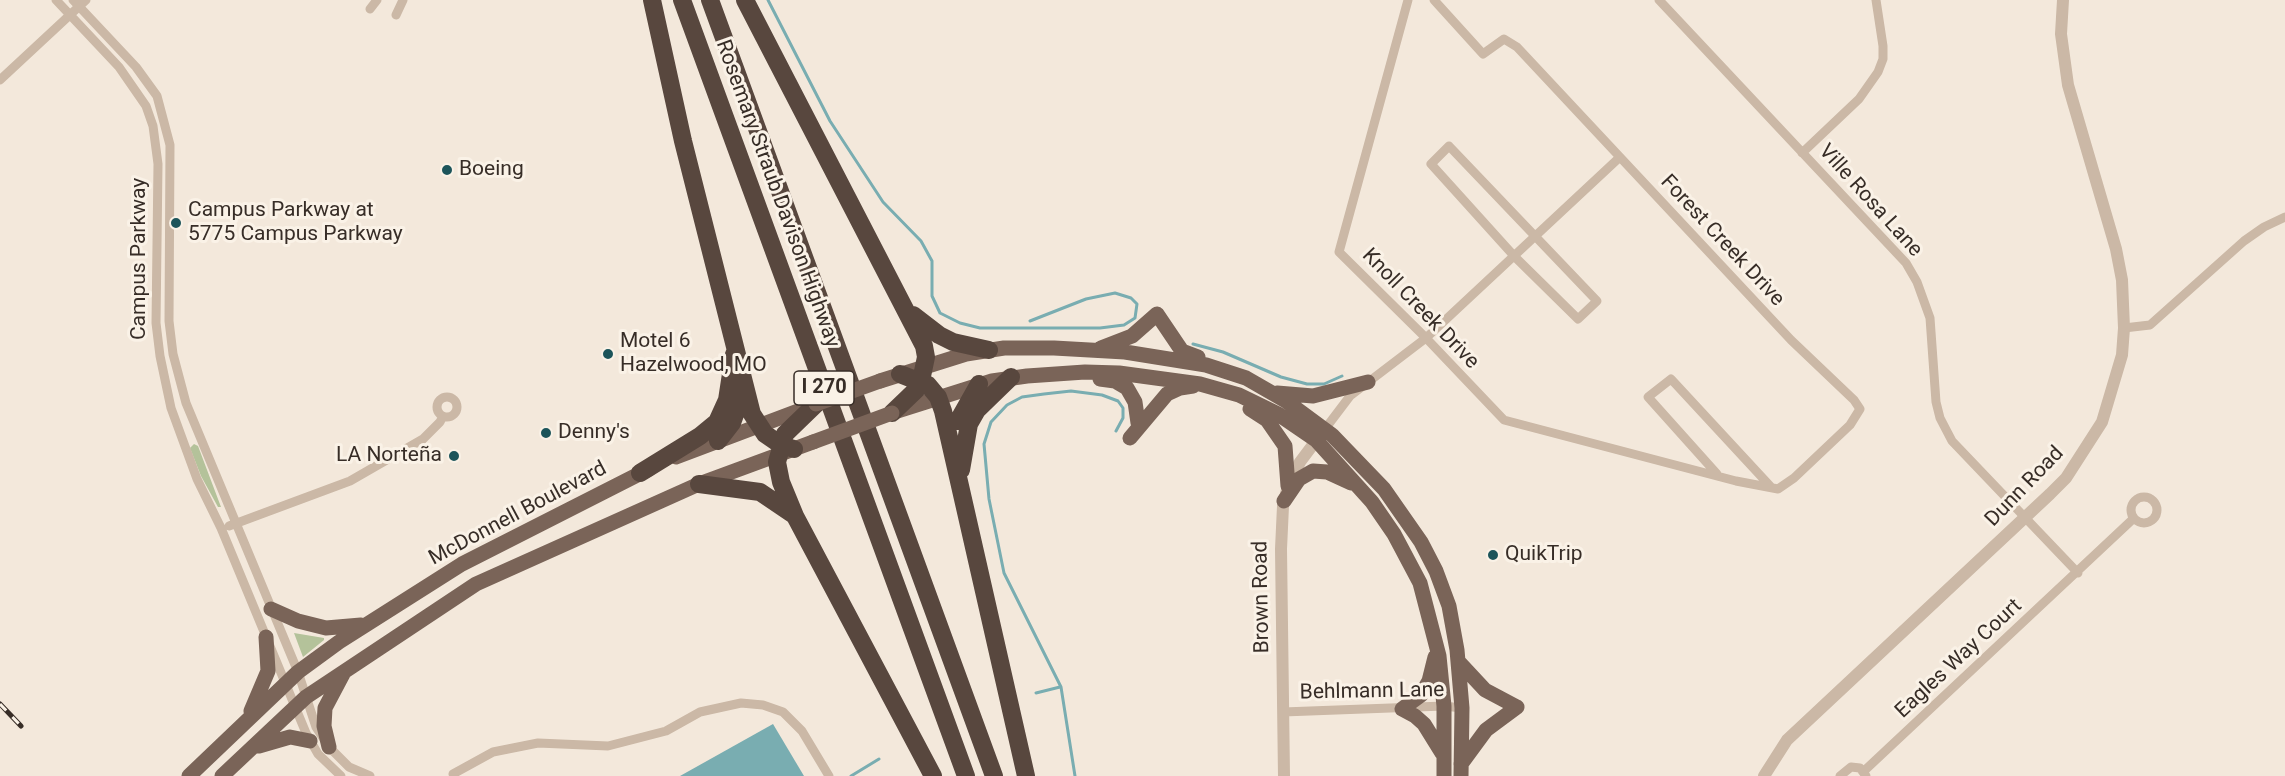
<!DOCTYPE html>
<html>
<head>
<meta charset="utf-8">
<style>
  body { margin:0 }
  canvas { display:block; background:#f3e8db }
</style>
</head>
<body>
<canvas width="2285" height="776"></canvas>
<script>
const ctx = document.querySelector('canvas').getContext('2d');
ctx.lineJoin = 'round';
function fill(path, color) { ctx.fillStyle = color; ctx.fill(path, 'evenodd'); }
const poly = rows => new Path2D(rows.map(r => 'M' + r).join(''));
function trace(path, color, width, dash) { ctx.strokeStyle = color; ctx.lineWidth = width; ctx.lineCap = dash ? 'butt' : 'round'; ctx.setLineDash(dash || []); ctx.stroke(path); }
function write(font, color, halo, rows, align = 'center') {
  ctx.font = font + ' Roboto,sans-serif'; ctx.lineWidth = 6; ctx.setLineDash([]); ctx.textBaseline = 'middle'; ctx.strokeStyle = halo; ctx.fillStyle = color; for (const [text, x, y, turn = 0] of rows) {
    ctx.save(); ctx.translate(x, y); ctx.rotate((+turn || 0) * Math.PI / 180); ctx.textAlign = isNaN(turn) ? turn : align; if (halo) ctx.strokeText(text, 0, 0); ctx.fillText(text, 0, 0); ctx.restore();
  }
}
const green = poly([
  [194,444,198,446,221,507,218,507,201,476,190,448],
  [294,633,324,638,324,640,303,657]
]);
const water = poly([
  [773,724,804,776,680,776]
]);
const stream = poly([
  [768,0,830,121,883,202,921,241,932,261,932,296,940,313,960,323,980,328,1100,328,1124,325,1135,318,1137,304,1131,298,1115,293,1086,299,1030,321],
  [1193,344,1223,352,1281,377,1307,384,1324,384,1342,376],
  [1036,693,1060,687],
  [851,776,879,759],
  [1075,776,1061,687,1004,573,989,499,984,444,991,422,1007,405,1022,397,1044,394,1071,391,1102,395,1118,401,1123,408,1123,418,1116,431]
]);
const minor = poly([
  [56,0,119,67,146,106,153,126,158,164,156,323,160,356,171,408,197,479,221,528,306,733,318,754,341,776],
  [73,0,136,67,157,96,170,145,169,321,173,354,186,403,298,672,316,727,329,747,349,767,370,776],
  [1408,0,1339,252,1426,338,1504,420,1736,481,1778,489,1794,478,1850,425,1860,409,1854,400,1791,340,1517,47,1504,39,1483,54,1434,0],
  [1659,0,1906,263,1917,282,1930,318,1936,402,1940,418,1952,441,2078,573],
  [370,9,377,0],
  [396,15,403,0],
  [0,80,86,0],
  [1449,146,1597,301,1578,319,1515,257,1431,164,1449,146],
  [1802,153,1859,99,1878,72,1883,59,1883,46,1876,0],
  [2124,328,2150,325,2244,241,2264,227,2285,217],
  '437 407a10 10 0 1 1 20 0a10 10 0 1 1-20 0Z',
  [1325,429,1350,396,1426,338,1620,157],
  [1717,474,1648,397,1671,379,1771,487],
  '2131 510a13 13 0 1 1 26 0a13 13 0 1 1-26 0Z',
  [229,526,350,481,423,439,440,422,443,416],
  [1283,712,1444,706,1462,708],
  [1864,771,2133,519],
  [453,774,493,752,538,743,608,746,666,731,700,712,741,703,763,705,783,712,802,731,829,776],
  [1840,776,1851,767,1860,768,1866,776]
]);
const tertiary = poly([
  [1284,776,1281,549,1283,506,1288,486,1300,462,1321,434],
  [1764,776,1787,740,2050,494,2066,478,2102,422,2122,355,2124,328,2122,280,2116,249,2068,85,2061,34,2063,0]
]);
const primary = poly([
  [1101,348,1132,336,1157,314,1182,351,1198,357],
  [1100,379,1115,381,1127,388,1135,402,1138,423],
  [880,381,966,354,1004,348,1054,348,1125,352,1206,365,1246,378,1286,401,1332,435,1384,489,1421,542,1436,571,1449,606,1457,650,1462,708,1461,776],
  [1277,393,1313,396,1368,382],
  [1250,409,1267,420,1285,446,1288,486],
  [894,412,992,381,1027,376,1085,372,1119,373,1200,384,1239,395,1278,414,1316,440,1372,502,1394,534,1420,583,1439,656,1444,706,1444,776],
  [1130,438,1167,394,1180,388,1193,386],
  [676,457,814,405],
  [1284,501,1299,479,1313,471,1327,472,1351,483],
  [271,609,298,621,326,628,361,625],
  [1435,657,1429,681,1421,695,1402,709,1415,716,1424,724,1442,753],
  [1458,661,1485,690,1517,707],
  [251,711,268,671,266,637],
  [259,746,290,737,310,741],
  [329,747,324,726,325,708,343,674],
  [1461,764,1486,730,1517,707],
  [189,776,298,672,339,642,462,564,649,469],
  [222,776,306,697,476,584,699,484,813,442]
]);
const motorway = poly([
  [652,0,683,141,752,414,765,434,781,445,794,449],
  [682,0,966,776],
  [710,0,994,776],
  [745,0,924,346,926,357,921,381,917,389,892,413],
  [913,315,939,335,953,342,989,350],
  [900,374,928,385,938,397,943,411,1026,776],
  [816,404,785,434,777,462,781,482,795,516,933,776],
  [958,421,979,384],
  [718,441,732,423,745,387],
  [961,470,969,424,977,410,1011,377],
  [640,473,700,436,717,422,727,400,734,354],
  [699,484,760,492,794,515]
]);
const rail = poly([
  [0,704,21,726]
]);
const primaryBridge = poly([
  [816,404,880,381],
  [813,442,892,413]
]);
const markers = [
  [447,170,6,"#1c545a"],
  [176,223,6,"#1c545a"],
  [608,354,6,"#1c545a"],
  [546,433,6,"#1c545a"],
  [454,456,6,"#1c545a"],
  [1493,555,6,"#1c545a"]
];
const shields = [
  [824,388,60]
];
const shieldNames = [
  ["I 270",824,388]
];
const poiNames = [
  ["Boeing",459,170],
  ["Campus Parkway at",188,211],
  ["5775 Campus Parkway",188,235],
  ["Motel 6",620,342],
  ["Hazelwood, MO",620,366],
  ["Denny's",558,433],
  ["LA Norteña",442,456,"right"],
  ["QuikTrip",1505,555]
];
const streetNames = [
  ["Rosemary Straub Davison Highway",777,194,70],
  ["Ville Rosa Lane",1870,201,48],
  ["Forest Creek Drive",1722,241,47],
  ["Campus Parkway",140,259,-90],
  ["Knoll Creek Drive",1420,309,46],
  ["Dunn Road",2025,487,-46],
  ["McDonnell Boulevard",518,514,-28],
  ["Brown Road",1262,597,-91],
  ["Eagles Way Court",1959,659,-43],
  ["Behlmann Lane",1372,692,-1]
];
fill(green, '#b4c29a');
fill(water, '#79adb1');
trace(stream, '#79adb1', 3);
trace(minor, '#cbb8a6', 9);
trace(tertiary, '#cbb8a6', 12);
trace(primary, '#7a6458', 15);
trace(motorway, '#58473e', 18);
trace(rail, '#372d27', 5);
trace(rail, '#faf2e7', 3, [9]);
trace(primaryBridge, '#7a6458', 15);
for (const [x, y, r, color] of markers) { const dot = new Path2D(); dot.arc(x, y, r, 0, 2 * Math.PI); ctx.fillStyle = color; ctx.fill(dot); trace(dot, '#faf2e7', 2); }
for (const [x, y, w] of shields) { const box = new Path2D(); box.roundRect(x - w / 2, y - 17, w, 34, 4.5); ctx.fillStyle = '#faf2e7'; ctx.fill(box); trace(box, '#372d27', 1.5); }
write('bold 20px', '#372d27', null, shieldNames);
write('21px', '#372d27', '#faf2e7', poiNames, 'left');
write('21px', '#372d27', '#faf2e7', streetNames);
</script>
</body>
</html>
